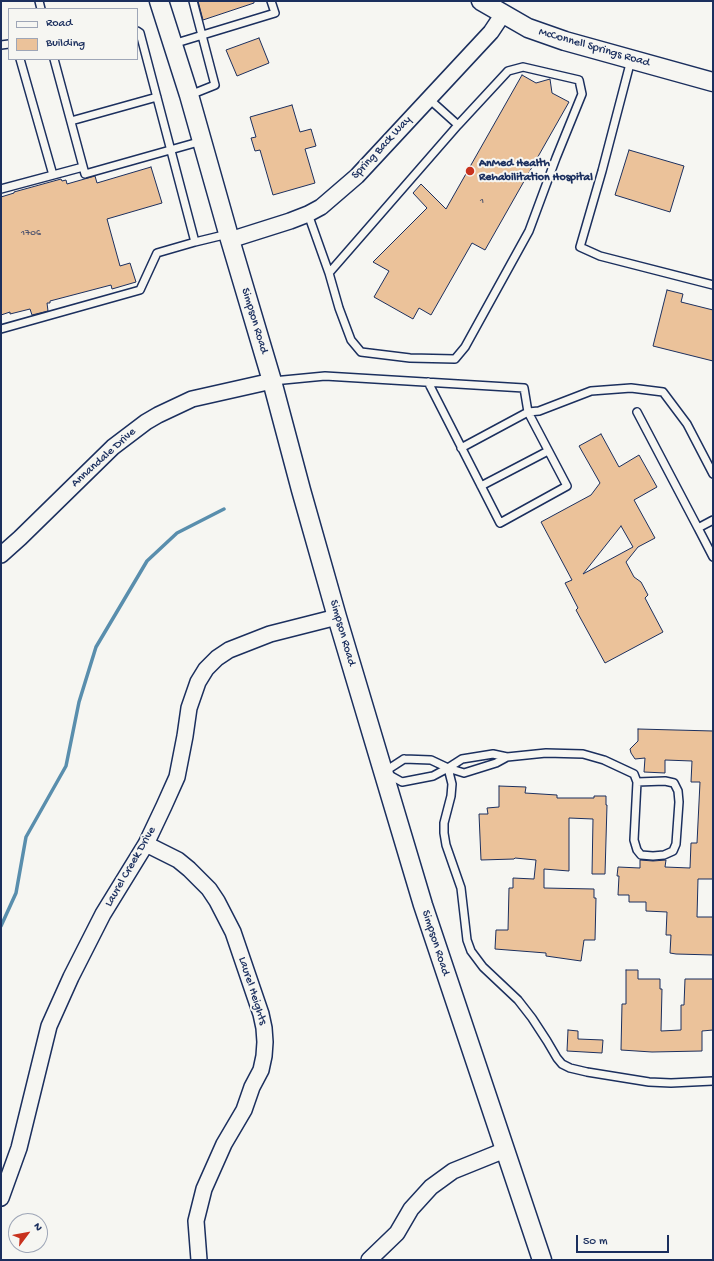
<!DOCTYPE html>
<html>
<head>
<meta charset="utf-8">
<style>
  body { margin:0 }
  #map { position:relative; width:714px; height:1261px; overflow:hidden; background:#f6f6f2; font-family:"Gochi Hand",sans-serif }
  canvas { display:block }
  .frame { position:absolute; inset:0; border:2px solid #1b2f5e; pointer-events:none }
  .legend { position:absolute; left:8px; top:8px; width:130px; height:52px; box-sizing:border-box; background:#f6f6f2; border:1px solid #9ea6b7; margin:0; padding:5px 7px; list-style:none; font-size:12px; color:#1b2f5e }
  .legend li { display:flex; align-items:center; gap:8px; height:20px }
  .legend b { width:20px; border:1px solid #9ea6b7 }
  .north { position:absolute; left:8px; top:1213px; width:40px; height:40px; box-sizing:border-box; background:#f6f6f2; border:1px solid #9ea6b7; border-radius:50%; rotate:58deg; font-size:11px; font-weight:700; line-height:16px; text-align:center; color:#1b2f5e }
  .north::after { content:''; display:block; margin:auto; width:14px; height:18px; background:#c8321e; clip-path:polygon(50% 0,100% 100%,50% 72%,0 100%) }
  .scale { position:absolute; left:576px; top:1235px; width:93px; height:18px; box-sizing:border-box; border:2px solid #1b2f5e; border-top:0; padding-left:5px; font-size:12px; line-height:14px; white-space:nowrap; color:#1b2f5e; -webkit-text-stroke:3px #f6f6f2; paint-order:stroke }
</style>
</head>
<body>
<div id="map">
<canvas width="714" height="1261"></canvas>
<div class="frame"></div>
<ul class="legend">
<li><b style="height:5px;background:#f6f6f2"></b>Road</li>
<li><b style="height:11px;background:#ebc29a"></b>Building</li>
</ul>
<div class="north">N</div>
<div class="scale">50 m</div>
</div>
<script>
const ctx = document.querySelector('canvas').getContext('2d');
ctx.lineJoin = 'round';
const poly = rows => new Path2D(rows.map(r => 'M' + r).join(''));
function trace(path, color, width, dash) { ctx.strokeStyle = color; ctx.lineWidth = width; ctx.lineCap = dash ? 'butt' : 'round'; ctx.setLineDash(dash || []); ctx.stroke(path); }
function fill(path, color) { ctx.fillStyle = color; ctx.fill(path, 'evenodd'); }
function write(font, color, halo, rows, align = 'center') {
  ctx.font = font + ' "Gochi Hand",sans-serif'; ctx.lineWidth = 4; ctx.setLineDash([]); ctx.textBaseline = 'middle'; ctx.strokeStyle = halo; ctx.fillStyle = color; for (const [text, x, y, turn = 0] of rows) {
    ctx.save(); ctx.translate(x, y); ctx.rotate((+turn || 0) * Math.PI / 180); ctx.textAlign = isNaN(turn) ? turn : align; if (halo) ctx.strokeText(text, 0, 0); ctx.fillText(text, 0, 0); ctx.restore();
  }
}
const stream = poly([
  [1,926,16,893,26,837,66,766,79,702,96,647,147,561,177,533,224,509]
]);
const building = poly([
  [198,1,254,1,254,3,203,20,198,1],
  [259,38,269,63,237,76,226,50,259,38],
  [522,75,536,83,550,79,552,93,569,102,485,250,472,243,431,315,419,308,413,319,374,297,389,271,373,262,427,208,413,193,421,184,446,209,522,75],
  [292,105,300,132,311,129,316,146,305,149,315,183,273,195,260,150,255,151,251,138,256,137,250,117,292,105],
  [629,150,684,166,670,212,615,195,629,150],
  [151,167,162,203,107,219,120,266,130,263,136,282,112,289,111,285,50,301,50,303,47,303,48,311,32,315,30,309,10,314,10,312,1,315,1,197,14,193,14,192,61,179,62,181,66,180,67,184,95,176,97,183,151,167],
  [667,290,683,294,681,302,713,310,713,361,653,346,667,290],
  [601,434,619,467,639,455,657,487,634,500,655,538,638,547,626,562,634,577,641,582,648,595,645,598,663,632,605,663,576,610,578,608,565,583,572,580,541,522,591,495,600,483,579,446,601,434],
  [621,526,633,547,583,574,621,526],
  [638,729,713,731,713,879,698,879,697,917,713,917,713,955,676,954,670,953,671,935,666,935,667,912,646,911,646,902,629,902,629,895,618,895,619,876,617,876,618,867,640,868,640,860,653,861,666,860,665,867,690,868,691,843,697,843,700,782,691,782,692,761,665,760,665,773,644,772,645,758,635,759,631,753,630,749,638,741,638,729],
  [499,786,526,787,525,793,557,795,557,798,594,798,594,796,606,796,606,805,607,805,605,874,592,874,593,819,569,818,569,871,544,869,544,888,594,889,594,898,596,898,595,940,584,940,581,961,546,956,546,953,495,949,496,930,508,930,509,888,513,888,513,878,534,879,536,860,515,858,514,859,481,860,479,814,488,814,487,808,499,807,499,786],
  [626,970,638,970,638,979,660,979,660,989,662,989,661,1031,681,1030,681,1005,684,1005,685,979,713,979,713,1030,702,1031,702,1051,652,1052,621,1050,622,1004,626,1004,626,970],
  [568,1030,578,1031,578,1039,603,1040,602,1053,567,1051,568,1030]
]);
const service = poly([
  [39,1,41,9],
  [137,31,140,33,195,242,228,234],
  [173,44,275,13,271,1],
  [1,45,9,44],
  [20,59,53,175],
  [54,59,85,174,202,141],
  [631,60,602,171,580,247,600,256,713,285],
  [190,95,215,85,193,1],
  [71,121,157,97],
  [1,189,83,167],
  [308,214,329,273,458,125,428,98],
  [329,273,339,308,351,340,361,352,410,358,455,359,465,347,529,231,556,158,582,94,579,80,523,67,508,71,458,125],
  [1,329,140,290,157,253,195,242],
  [273,381,325,376,524,388,528,412,539,411,591,391,631,388,663,392,687,424,713,474],
  [428,382,500,523,567,486,528,412,461,448],
  [637,412,698,528,713,520],
  [481,486,548,451],
  [698,528,713,557],
  [493,754,507,757,496,763,464,773,448,768,462,759,493,754],
  [507,757,546,753,583,754,604,760,634,774,637,782,634,840,637,850,641,855,653,856,664,855,673,851,676,844,679,802,678,791,674,783,665,781,637,782],
  [404,759,431,760,448,768,433,776,402,782,384,772,404,759],
  [448,768,452,784,451,796,444,823,444,833,446,845,461,888,467,940,471,951,483,967,518,1000,532,1018,547,1041,557,1058,562,1064,570,1068,587,1072,649,1082,671,1083,713,1081]
]);
const minor = poly([
  [230,240,290,221,308,214,321,207,357,176,491,32,503,14],
  [1,555,20,538,113,447,146,422,158,415,192,399,272,381],
  [146,844,178,860,189,869,209,889,217,901,233,932,261,1014,264,1028,265,1042,264,1056,261,1070,252,1087,244,1110,224,1144,204,1189,196,1221,199,1260],
  [1,1198,19,1148,49,1026,71,977,103,914,146,844,164,806,177,777,185,736,189,708,198,682,206,669,217,658,229,650,270,634,337,617],
  [369,1260,397,1233,411,1209,431,1187,453,1171,505,1150]
]);
const tertiary = poly([
  [159,1,189,95,228,233,272,381,301,490,337,617,423,905,542,1260],
  [481,1,528,28,565,41,713,82]
]);
const markers = [
  [470,171,5,"#c8321e"]
];
const numberNames = [
  ["1",482,201],
  ["1706",31,233]
];
const streetNames = [
  ["McConnell Springs Road",594,48,16],
  ["Spring Back Way",382,148,-47],
  ["Simpson Road",254,321,73],
  ["Annandale Drive",104,458,-42],
  ["Simpson Road",342,633,74],
  ["Laurel Creek Drive",131,867,-60],
  ["Simpson Road",435,943,72],
  ["Laurel Heights",252,991,72]
];
const poiNames = [
  ["AnMed Health",479,164],
  ["Rehabilitation Hospital",479,178]
];
trace(stream, '#598ead', 3.5);
fill(building, '#ebc29a');
trace(building, '#1b2f5e', 1);
trace(service, '#1b2f5e', 10);
trace(minor, '#1b2f5e', 18);
trace(tertiary, '#1b2f5e', 21);
trace(service, '#f6f6f2', 7);
trace(minor, '#f6f6f2', 15);
trace(tertiary, '#f6f6f2', 18);
for (const [x, y, r, color] of markers) { const dot = new Path2D(); dot.arc(x, y, r, 0, 2 * Math.PI); ctx.fillStyle = color; ctx.fill(dot); trace(dot, '#f6f6f2', 1.5); }
write('10px', '#4f546d', null, numberNames);
write('12px', '#1b2f5e', '#f6f6f2', streetNames);
write('bold 12px', '#1b2f5e', '#f6f6f2', poiNames, 'left');
</script>
</body>
</html>
